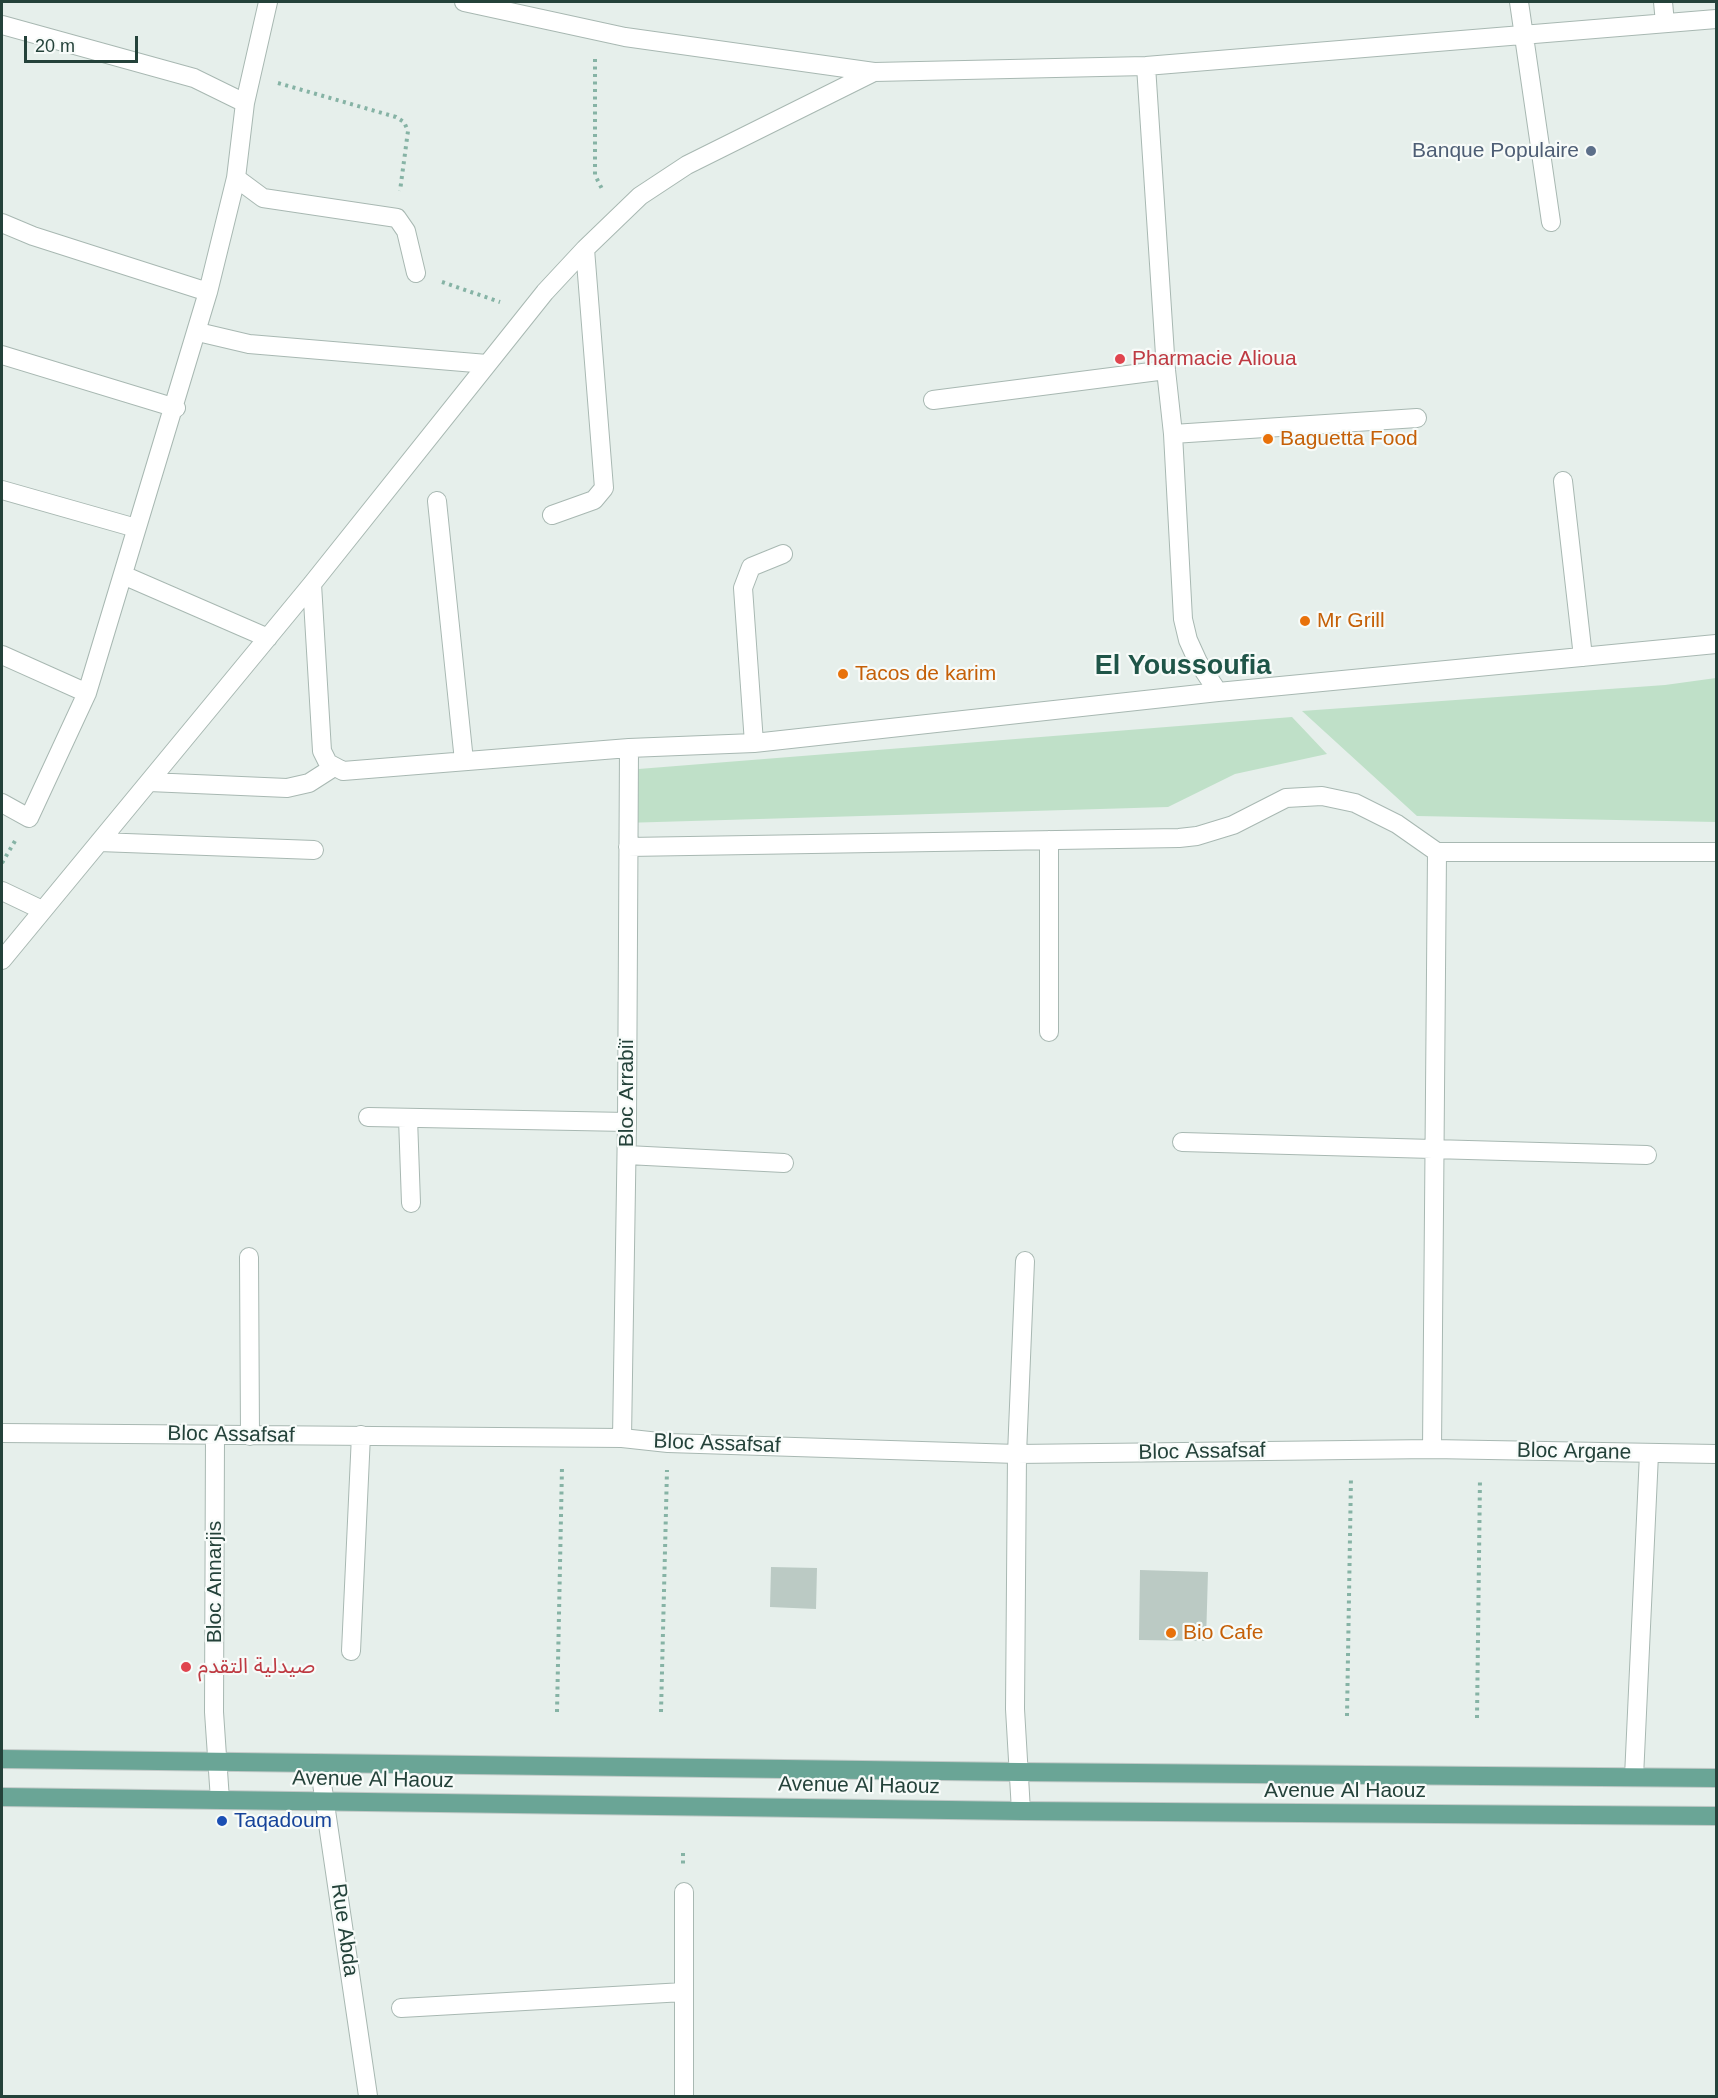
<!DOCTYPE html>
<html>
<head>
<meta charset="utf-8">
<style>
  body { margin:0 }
  #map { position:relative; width:1718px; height:2098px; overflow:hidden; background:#e6efeb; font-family:Arial,sans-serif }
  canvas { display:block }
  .frame { position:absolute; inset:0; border:3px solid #24423a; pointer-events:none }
  .scale { position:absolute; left:24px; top:36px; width:114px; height:27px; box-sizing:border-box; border:3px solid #24423a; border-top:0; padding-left:8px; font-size:18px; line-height:21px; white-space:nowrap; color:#24423a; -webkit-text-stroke:4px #f7fbf9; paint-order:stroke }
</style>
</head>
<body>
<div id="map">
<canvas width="1718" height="2098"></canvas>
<div class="frame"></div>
<div class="scale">20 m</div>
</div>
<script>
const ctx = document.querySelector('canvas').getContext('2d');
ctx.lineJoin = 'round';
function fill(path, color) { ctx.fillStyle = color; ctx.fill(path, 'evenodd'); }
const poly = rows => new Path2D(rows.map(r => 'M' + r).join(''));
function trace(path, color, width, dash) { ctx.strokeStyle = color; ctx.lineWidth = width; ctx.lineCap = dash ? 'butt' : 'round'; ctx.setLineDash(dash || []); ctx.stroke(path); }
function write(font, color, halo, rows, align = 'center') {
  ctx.font = font + ' Arial,"Noto Sans Arabic",sans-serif'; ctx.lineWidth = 4.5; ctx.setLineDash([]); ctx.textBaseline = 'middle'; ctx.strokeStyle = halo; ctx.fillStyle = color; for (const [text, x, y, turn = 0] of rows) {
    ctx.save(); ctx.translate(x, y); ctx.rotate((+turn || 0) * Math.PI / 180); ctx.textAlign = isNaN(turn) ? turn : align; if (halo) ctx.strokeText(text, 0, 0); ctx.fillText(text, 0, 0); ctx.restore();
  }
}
const green = poly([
  [1716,678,1716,822,1417,816,1302,711,1665,685],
  [1292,717,1327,754,1235,774,1168,807,623,823,626,770]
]);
const building = poly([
  [771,1567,817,1568,816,1609,770,1607],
  [1140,1570,1208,1572,1206,1641,1139,1640]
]);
const path = poly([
  [595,59,595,175,603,191],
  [278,83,396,117,404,122,408,131,400,191],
  [442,282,500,302],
  [2,863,15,841],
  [557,1712,562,1467],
  [661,1712,667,1470],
  [1347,1716,1351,1477],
  [1477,1718,1480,1478],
  [683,1853,683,1864]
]);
const minor = poly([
  [464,2,625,37,874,72,1146,66,1716,19],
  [1519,2,1551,222],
  [1663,2,1665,23],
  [2,25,194,78,245,103],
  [1146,66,1166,370,1173,434,1183,619,1188,640,1198,662,1218,692],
  [236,178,263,198,397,218,406,231,416,273],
  [2,223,33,236,208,292],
  [198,332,249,344,487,364],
  [2,355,176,408],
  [933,400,1166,370],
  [1173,434,1417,418],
  [1563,481,1583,657],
  [2,490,136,528],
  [437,501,464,761],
  [552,515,594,500,604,488,585,249],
  [123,575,268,638],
  [312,584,322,751,328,763,343,771,629,748,754,743,1218,692,1716,644],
  [2,655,87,693],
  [754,743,743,588,751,567,783,554],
  [149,782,287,788,309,783,334,767],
  [2,803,29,818,87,693,208,292,236,178,245,103,268,2],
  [99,842,314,850],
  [628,847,1179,838,1197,836,1233,825,1286,798,1322,796,1355,803,1397,824,1437,852,1716,852],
  [2,891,42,910],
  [2,960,312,584,545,292,585,249,640,196,687,165,874,72],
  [1049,1032,1049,840],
  [368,1117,627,1122],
  [408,1118,411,1203],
  [1182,1142,1647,1155],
  [627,1155,784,1163],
  [249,1257,250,1436],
  [2,1433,622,1438,668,1443,1017,1454,1432,1449,1716,1454],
  [215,1435,214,1712,220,1800],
  [622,1438,627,1122,629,748],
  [1432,1449,1437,852],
  [351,1651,361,1435],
  [319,1763,368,2096],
  [1634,1777,1649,1454],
  [1021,1811,1015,1709,1017,1454,1025,1261],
  [401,2008,684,1992],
  [684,2096,684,1892]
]);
const major = poly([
  [2,1759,1019,1772,1716,1778],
  [2,1797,1021,1811,1716,1816]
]);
const markers = [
  [1591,151,6,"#5c6f8a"],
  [1120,359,6,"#e0444e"],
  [1268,439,6,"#e8710a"],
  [1305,621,6,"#e8710a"],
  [843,674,6,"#e8710a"],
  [1171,1633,6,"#e8710a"],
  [186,1667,6,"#e0444e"],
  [222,1821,6,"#1a4fb4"]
];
const serviceNames = [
  ["Banque Populaire",1579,151]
];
const healthNames = [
  ["Pharmacie Alioua",1132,359],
  ["صيدلية التقدم",198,1667]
];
const foodNames = [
  ["Baguetta Food",1280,439],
  ["Mr Grill",1317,621],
  ["Tacos de karim",855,674],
  ["Bio Cafe",1183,1633]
];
const streetNames = [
  ["Bloc Arrabiï",627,1093,-90],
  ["Bloc Assafsaf",231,1435,1],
  ["Bloc Assafsaf",717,1444,2],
  ["Bloc Assafsaf",1202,1452,-1],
  ["Bloc Argane",1574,1452,1],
  ["Bloc Annarjis",215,1582,-90],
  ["Avenue Al Haouz",373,1780,1],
  ["Avenue Al Haouz",859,1786,1],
  ["Avenue Al Haouz",1345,1791],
  ["Rue Abda",344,1930,82]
];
const transitNames = [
  ["Taqadoum",234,1821]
];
const districtNames = [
  ["El Youssoufia",1183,667]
];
fill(green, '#bfe0c8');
fill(building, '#bbcac4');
trace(minor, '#a8b8b2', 20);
trace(major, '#c2cac8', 20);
trace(path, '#86b3a5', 4, [3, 4.5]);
trace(minor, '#fff', 18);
trace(major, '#6aa596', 18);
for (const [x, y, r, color] of markers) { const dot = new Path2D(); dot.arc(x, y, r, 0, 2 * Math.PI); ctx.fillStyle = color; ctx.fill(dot); trace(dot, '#f7fbf9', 2); }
write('21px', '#4e5e75', '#f7fbf9', serviceNames, 'right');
write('21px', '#be3a42', '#f7fbf9', healthNames, 'left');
write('21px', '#c56008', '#f7fbf9', foodNames, 'left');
write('21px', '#24423a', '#f7fbf9', streetNames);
write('21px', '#164399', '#f7fbf9', transitNames, 'left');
write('bold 27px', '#1f5548', '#f7fbf9', districtNames);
</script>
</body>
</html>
